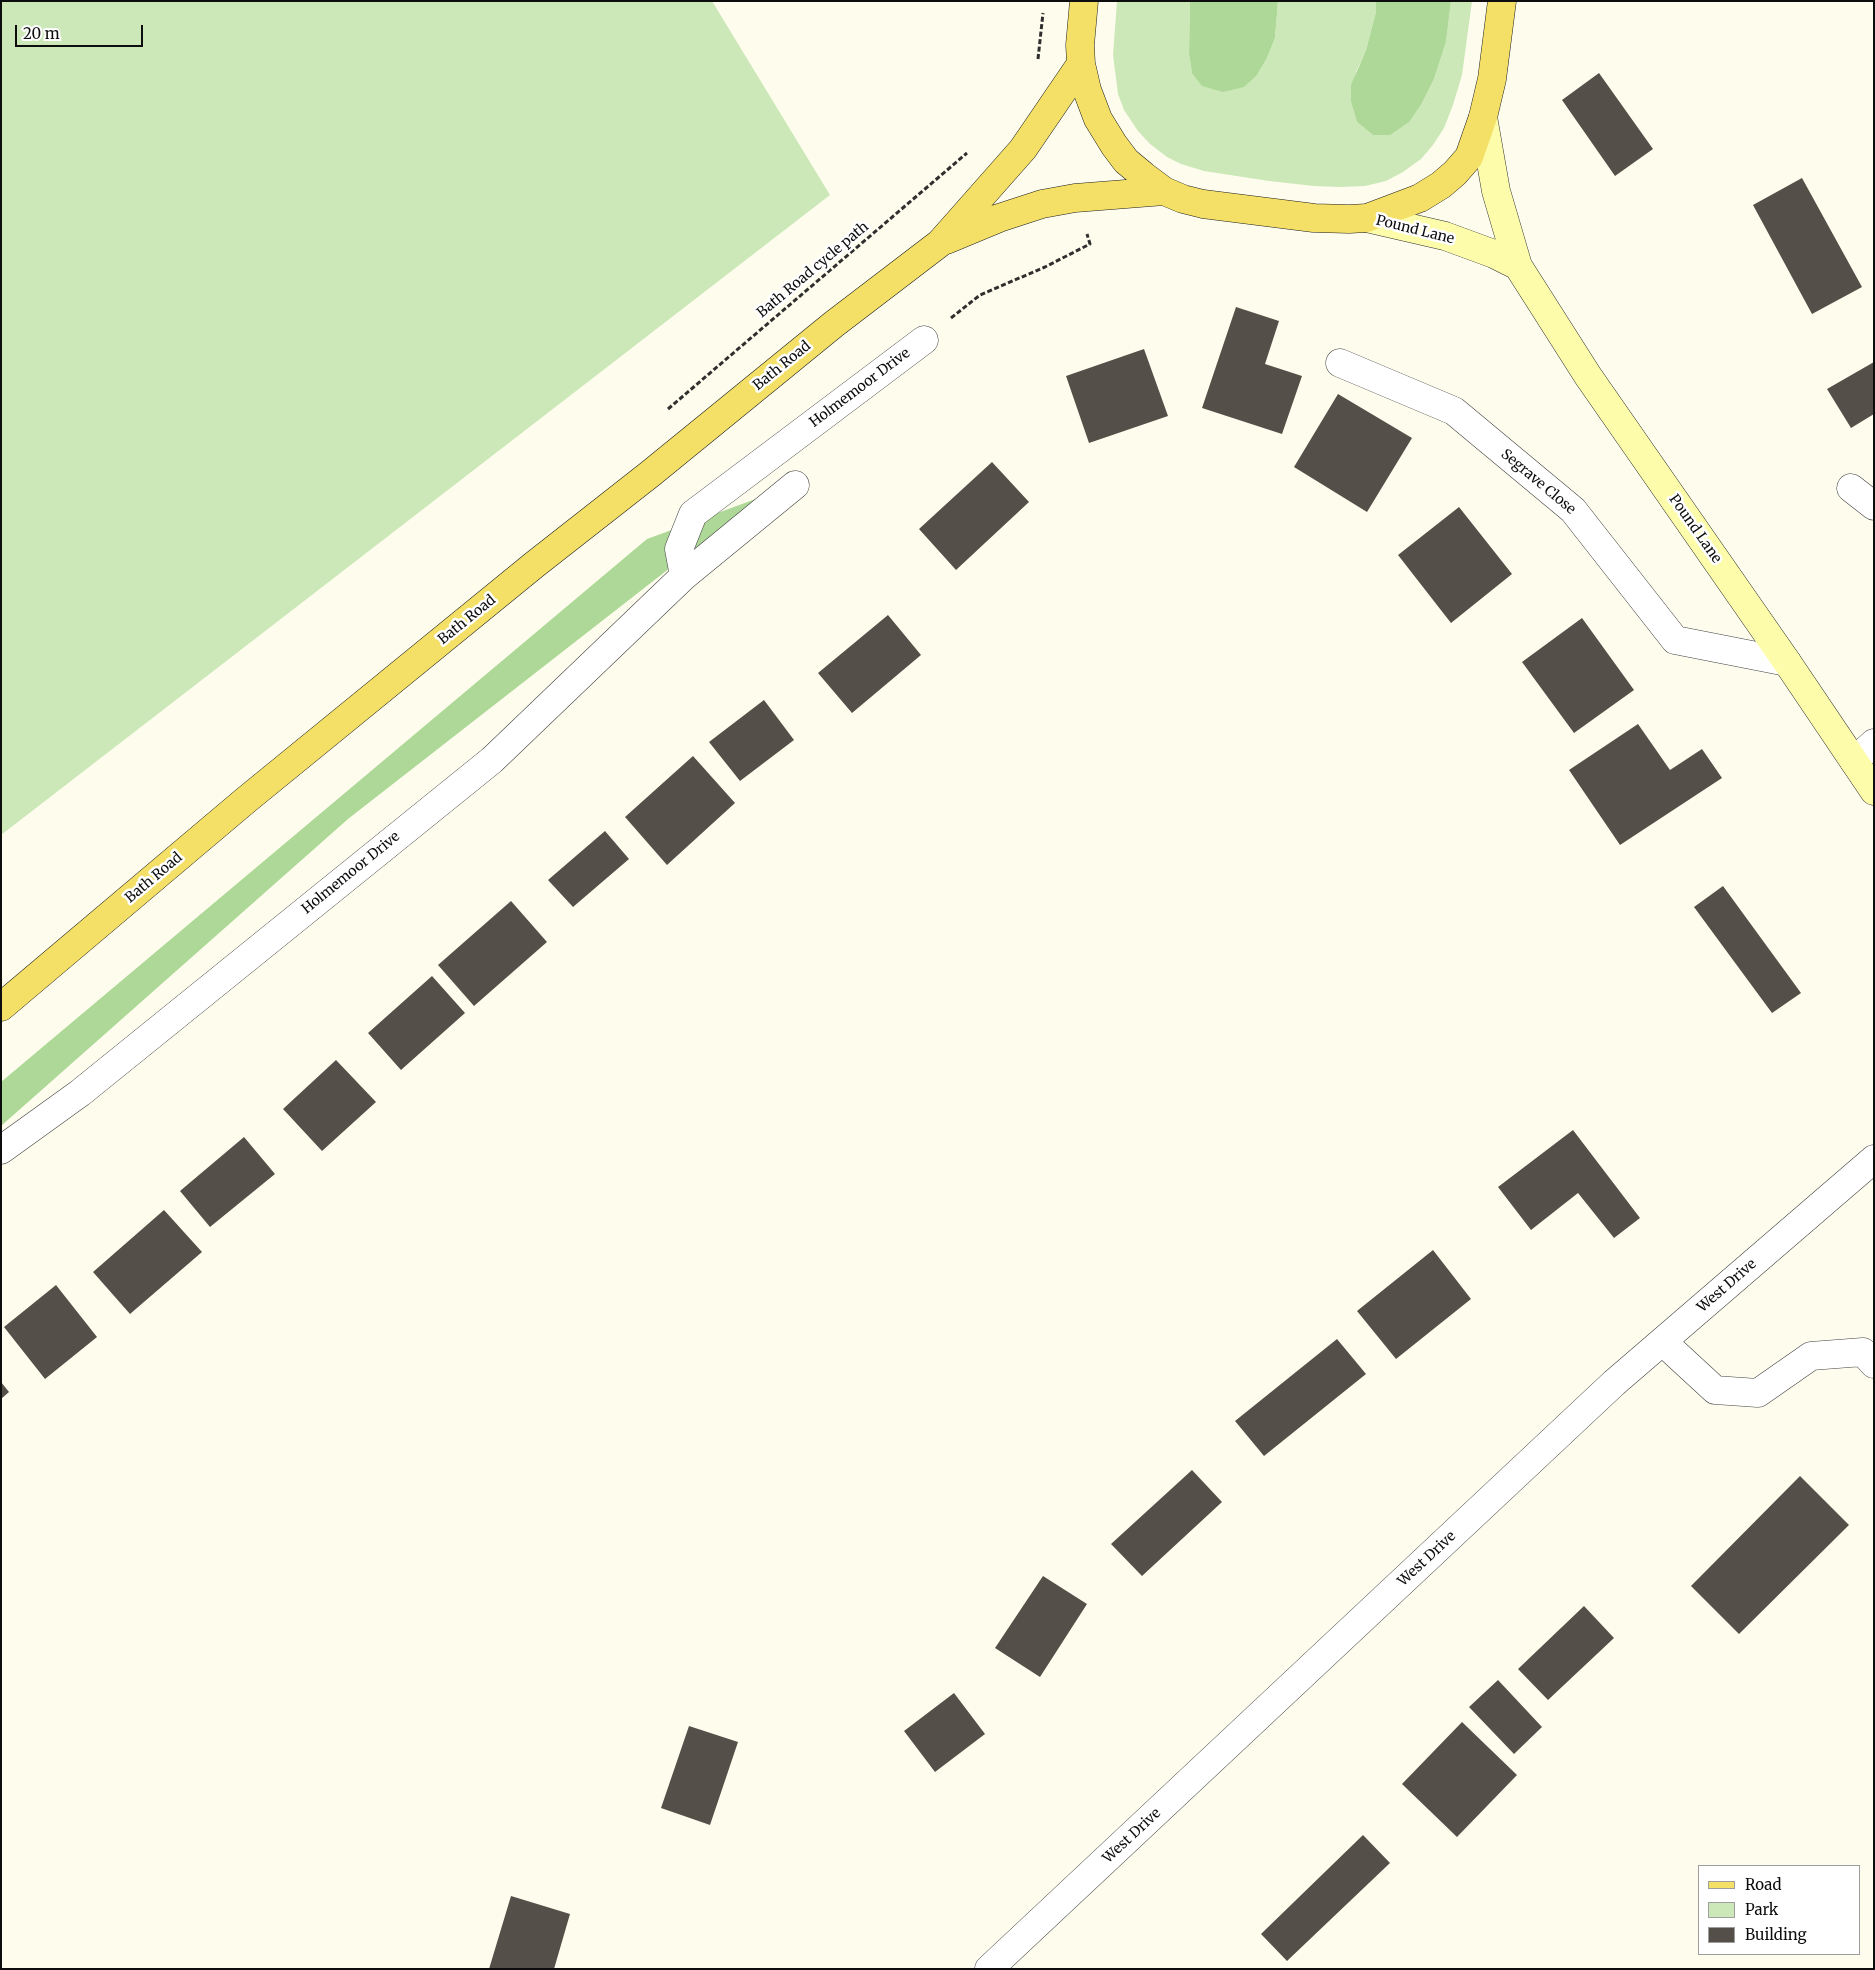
<!DOCTYPE html>
<html>
<head>
<meta charset="utf-8">
<style>
  body { margin:0 }
  #map { position:relative; width:1875px; height:1970px; overflow:hidden; background:#fefded; font-family:Merriweather,serif }
  canvas { display:block }
  .frame { position:absolute; inset:0; border:2px solid #0d0d0d; pointer-events:none }
  .legend { position:absolute; left:1698px; top:1865px; width:162px; height:90px; box-sizing:border-box; background:#fff; border:1px solid #9e9e9e; margin:0; padding:6px 9px; list-style:none; font-size:15px; color:#0d0d0d }
  .legend li { display:flex; align-items:center; gap:10px; height:25px }
  .legend b { width:25px; border:1px solid #9e9e9e }
  .scale { position:absolute; left:15px; top:25px; width:128px; height:22px; box-sizing:border-box; border:2px solid #0d0d0d; border-top:0; padding-left:6px; font-size:15px; line-height:18px; white-space:nowrap; color:#0d0d0d; -webkit-text-stroke:4px #fff; paint-order:stroke }
</style>
</head>
<body>
<div id="map">
<canvas width="1875" height="1970"></canvas>
<div class="frame"></div>
<ul class="legend">
<li><b style="height:6px;background:#f4e067"></b>Road</li>
<li><b style="height:14px;background:#cce8b8"></b>Park</li>
<li><b style="height:14px;background:#554f49"></b>Building</li>
</ul>
<div class="scale">20 m</div>
</div>
<script>
const ctx = document.querySelector('canvas').getContext('2d');
ctx.lineJoin = 'round';
function fill(path, color) { ctx.fillStyle = color; ctx.fill(path, 'evenodd'); }
const poly = rows => new Path2D(rows.map(r => 'M' + r).join(''));
function trace(path, color, width, dash) { ctx.strokeStyle = color; ctx.lineWidth = width; ctx.lineCap = dash ? 'butt' : 'round'; ctx.setLineDash(dash || []); ctx.stroke(path); }
function write(font, color, halo, rows, align = 'center') {
  ctx.font = font + ' Merriweather,serif'; ctx.lineWidth = 5; ctx.setLineDash([]); ctx.textBaseline = 'middle'; ctx.strokeStyle = halo; ctx.fillStyle = color; for (const [text, x, y, turn = 0] of rows) {
    ctx.save(); ctx.translate(x, y); ctx.rotate((+turn || 0) * Math.PI / 180); ctx.textAlign = isNaN(turn) ? turn : align; if (halo) ctx.strokeText(text, 0, 0); ctx.fillText(text, 0, 0); ctx.restore();
  }
}
const green = poly([
  [1,1,712,1,830,195,1,835],
  [1117,1,1190,1,1189,54,1192,73,1257,75,1267,58,1275,38,1278,1,1376,1,1376,12,1366,50,1356,72,1351,102,1357,122,1373,135,1422,103,1434,79,1446,42,1451,1,1472,1,1462,75,1453,105,1444,128,1433,145,1421,159,1403,172,1386,181,1365,186,1340,187,1314,186,1269,181,1204,171,1181,164,1167,157,1150,144,1138,131,1124,110,1118,94,1113,55]
]);
const forest = poly([
  [1190,1,1278,1,1275,38,1267,58,1257,75,1244,87,1223,92,1202,86,1192,73,1189,54],
  [1376,1,1451,1,1446,42,1434,79,1422,103,1409,122,1390,135,1373,135,1357,122,1351,102,1351,85,1366,50,1376,12],
  [761,497,348,819,1,1126,1,1082,647,539]
]);
const building = poly([
  [1599,73,1653,149,1615,176,1562,100],
  [1802,178,1862,287,1812,314,1753,205],
  [1236,307,1279,321,1265,364,1302,376,1282,434,1202,408],
  [1144,349,1168,416,1089,443,1066,376],
  [1874,362,1874,414,1851,428,1827,389],
  [1338,394,1412,438,1367,512,1294,467],
  [992,462,1029,502,956,570,919,529],
  [1459,507,1512,574,1451,623,1398,555],
  [888,615,921,655,852,713,818,673],
  [1582,618,1634,690,1574,733,1522,662],
  [764,700,794,740,740,781,709,742],
  [1638,724,1670,770,1702,749,1722,778,1620,845,1569,770],
  [693,756,735,803,667,865,625,817],
  [605,831,629,859,573,907,548,880],
  [1723,886,1801,993,1772,1013,1694,907],
  [511,901,547,942,474,1006,438,965],
  [432,976,465,1013,401,1070,368,1033],
  [336,1060,376,1102,322,1151,283,1109],
  [1573,1130,1640,1218,1614,1238,1578,1193,1531,1230,1498,1187],
  [244,1137,275,1174,210,1227,180,1191],
  [164,1210,202,1252,130,1314,93,1272],
  [1433,1250,1471,1299,1396,1359,1357,1311],
  [56,1285,97,1337,45,1379,4,1327],
  [1337,1339,1366,1374,1264,1456,1235,1421],
  [1,1382,9,1392,1,1399],
  [1192,1470,1222,1502,1142,1576,1111,1544],
  [1800,1476,1849,1525,1739,1634,1691,1586],
  [1043,1576,1087,1604,1040,1677,995,1648],
  [1584,1606,1614,1638,1548,1700,1518,1669],
  [1498,1680,1542,1727,1514,1754,1469,1707],
  [954,1693,985,1734,935,1772,904,1731],
  [1462,1722,1517,1775,1457,1837,1402,1784],
  [689,1726,738,1742,710,1825,661,1808],
  [1363,1835,1390,1863,1287,1961,1261,1934],
  [511,1896,570,1914,554,1969,489,1969]
]);
const path = poly([
  [1038,59,1043,13],
  [951,318,980,295,1045,267,1090,244,1087,234],
  [668,409,967,153]
]);
const street = poly([
  [1340,363,1454,411,1573,510,1675,640,1787,662],
  [1851,488,1874,506],
  [684,576,679,549,693,514,924,340],
  [1854,761,1874,743],
  [1,1150,80,1093,492,760,684,576,795,485],
  [1663,1342,1715,1390,1758,1393,1811,1356,1863,1352,1874,1364],
  [989,1969,1614,1383,1874,1159]
]);
const secondary = poly([
  [1483,117,1496,191,1518,266,1588,376,1787,662,1874,791],
  [1367,218,1445,236,1494,254,1518,266]
]);
const primary = poly([
  [1084,1,1080,45,1081,64,1087,90,1098,119,1114,145,1126,161,1144,176,1164,191,1183,199,1203,204,1314,218,1349,219,1367,218,1420,198,1441,185,1455,173,1469,157,1483,117,1492,79,1502,1],
  [946,240,999,218,1042,204,1075,198,1164,191],
  [1,1007,246,800,534,565,650,474,834,324,940,243,1023,149,1081,64]
]);
const streetNames = [
  ["Pound Lane",1415,230,14],
  ["Bath Road cycle path",813,270,-40],
  ["Bath Road",782,366,-39],
  ["Holmemoor Drive",860,388,-37],
  ["Segrave Close",1538,482,40],
  ["Pound Lane",1695,529,55],
  ["Bath Road",467,620,-39],
  ["Holmemoor Drive",351,873,-39],
  ["Bath Road",154,878,-40],
  ["West Drive",1727,1286,-41],
  ["West Drive",1427,1559,-43],
  ["West Drive",1132,1836,-43]
];
fill(green, '#cce8b8');
fill(forest, '#aed897');
fill(building, '#554f49');
trace(street, '#404040', 29);
trace(secondary, '#2f2f2f', 29);
trace(primary, '#1e1e1e', 29);
trace(path, '#2f2f2f', 3, [5, 2.5]);
trace(street, '#fff', 28);
trace(secondary, '#fdfcaa', 28);
trace(primary, '#f4e067', 28);
write('14px', '#0d0d0d', '#fff', streetNames);
</script>
</body>
</html>
